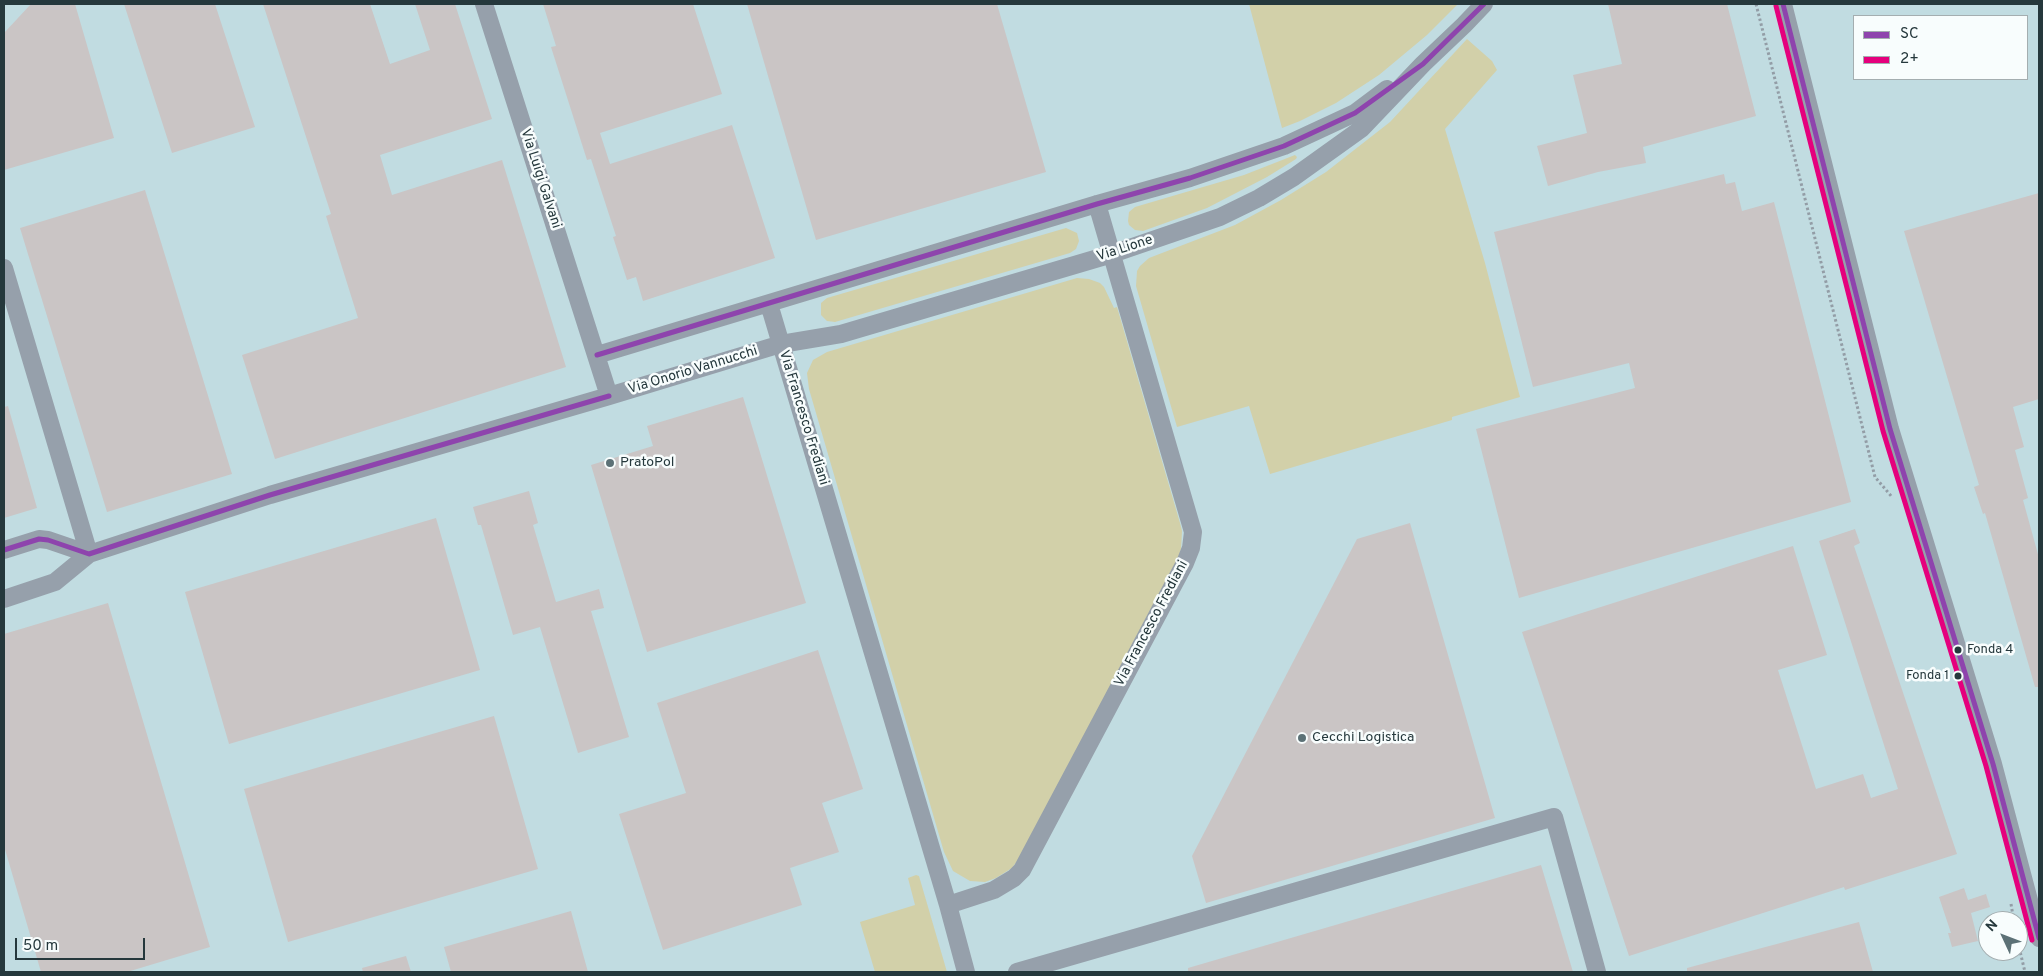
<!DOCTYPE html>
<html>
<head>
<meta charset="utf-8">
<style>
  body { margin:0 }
  #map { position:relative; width:2043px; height:976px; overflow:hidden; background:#c1dce1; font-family:Overpass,sans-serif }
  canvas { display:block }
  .frame { position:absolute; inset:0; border:5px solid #25383c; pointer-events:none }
  .legend { position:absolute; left:1853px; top:15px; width:175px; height:65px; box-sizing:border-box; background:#f8fdfd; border:1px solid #a4aeb0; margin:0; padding:6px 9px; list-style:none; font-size:15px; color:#25383c }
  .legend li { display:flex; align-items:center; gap:10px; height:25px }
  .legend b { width:25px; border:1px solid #a4aeb0 }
  .north { position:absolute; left:1978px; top:911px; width:50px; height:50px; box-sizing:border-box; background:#f8fdfd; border:1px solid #a4aeb0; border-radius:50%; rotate:313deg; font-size:14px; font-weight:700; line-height:20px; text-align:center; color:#25383c }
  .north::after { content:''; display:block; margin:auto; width:18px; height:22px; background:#5c7176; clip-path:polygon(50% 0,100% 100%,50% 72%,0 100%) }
  .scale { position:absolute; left:15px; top:938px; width:130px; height:22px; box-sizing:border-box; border:2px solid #25383c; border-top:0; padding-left:6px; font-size:15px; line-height:18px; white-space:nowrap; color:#25383c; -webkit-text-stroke:4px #f8fdfd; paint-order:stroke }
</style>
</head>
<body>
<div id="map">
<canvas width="2043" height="976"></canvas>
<div class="frame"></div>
<ul class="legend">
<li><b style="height:6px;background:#8e44ad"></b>SC</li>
<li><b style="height:6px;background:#e5007d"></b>2+</li>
</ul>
<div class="north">N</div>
<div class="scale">50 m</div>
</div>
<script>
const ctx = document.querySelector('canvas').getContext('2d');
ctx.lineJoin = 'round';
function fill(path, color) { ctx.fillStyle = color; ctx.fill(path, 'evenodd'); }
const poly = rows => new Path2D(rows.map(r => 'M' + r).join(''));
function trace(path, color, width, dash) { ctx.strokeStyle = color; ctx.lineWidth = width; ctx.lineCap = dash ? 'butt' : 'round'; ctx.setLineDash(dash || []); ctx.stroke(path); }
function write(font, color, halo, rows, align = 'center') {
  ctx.font = font + ' Overpass,sans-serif'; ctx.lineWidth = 5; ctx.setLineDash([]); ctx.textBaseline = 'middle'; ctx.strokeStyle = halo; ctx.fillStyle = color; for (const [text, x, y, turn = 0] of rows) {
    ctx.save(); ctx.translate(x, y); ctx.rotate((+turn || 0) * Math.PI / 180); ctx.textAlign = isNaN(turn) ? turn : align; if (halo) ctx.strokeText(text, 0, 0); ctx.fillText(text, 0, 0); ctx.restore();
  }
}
const green = poly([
  [1249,4,1458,4,1427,35,1379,75,1336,103,1300,121,1282,128],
  [1467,39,1492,61,1497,70,1445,129,1485,263,1520,397,1452,417,1452,420,1270,474,1249,406,1177,427,1136,286,1137,271,1140,266,1149,258,1235,225,1281,200,1326,172,1390,122],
  [1295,155,1297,157,1296,159,1267,177,1207,208,1143,231,1135,230,1129,225,1128,221,1129,212,1135,207,1244,175],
  [1066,228,1077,233,1079,241,1076,249,1070,253,835,322,827,321,821,315,821,303,827,298],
  [1077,278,1089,279,1100,283,1104,287,1114,308,1117,307,1180,523,1182,531,1181,549,1178,559,1018,860,1012,868,996,878,985,882,970,881,953,871,944,852,809,389,807,373,813,360,827,352],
  [916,875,919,876,947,972,875,972,860,922,915,905,908,878]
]);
const building = poly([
  [31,4,75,4,114,138,4,170,4,33],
  [124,4,215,4,255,127,172,153],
  [263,4,370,4,390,64,430,50,415,4,455,4,492,119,380,155,392,195,502,160,566,367,275,459,242,355,358,318,326,216,331,214],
  [543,4,693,4,722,94,600,133,610,164,732,125,775,258,643,301,636,277,627,280,613,237,616,236,591,159,587,160,551,47,556,46],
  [747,4,997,4,1046,172,816,240],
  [1608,4,1727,4,1756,116,1643,147,1646,163,1598,172,1548,186,1537,146,1587,133,1573,75,1622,64],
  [1724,174,1726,184,1735,182,1742,211,1774,202,1851,502,1519,598,1476,429,1635,388,1629,363,1533,387,1494,232],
  [145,190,232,474,107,512,20,228],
  [2039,193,2039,399,2013,407,2024,447,2015,450,2028,498,2023,500,2039,558,2039,687,2035,687,1985,513,1983,514,1974,487,1979,485,1904,231],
  [743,397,806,603,647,652,591,465,653,446,647,426],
  [8,406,37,508,4,518,4,407],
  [529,491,538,523,533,525,556,602,599,589,604,608,591,611,629,737,578,753,540,627,513,635,481,525,478,525,473,507],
  [436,518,480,670,229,744,185,592],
  [1410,523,1495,818,1206,903,1192,856,1357,539],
  [1855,529,1860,543,1854,546,1957,854,1845,890,1844,887,1629,956,1522,632,1793,546,1827,655,1778,670,1816,789,1863,774,1871,798,1898,789,1819,541],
  [108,603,210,947,127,972,41,972,4,846,4,634],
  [818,650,863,789,822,803,839,852,790,868,802,905,663,950,619,814,686,793,657,703],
  [494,716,538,869,288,942,244,789],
  [1541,865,1573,972,1188,972,1188,968],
  [1964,888,1968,900,1986,894,1990,907,1971,913,1978,941,1952,947,1948,933,1951,933,1939,897],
  [571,911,588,972,451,972,444,947],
  [1859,922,1873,972,1687,972,1687,968],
  [406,956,411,972,363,972,362,968]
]);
const path = poly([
  [1756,4,1875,477,1892,497],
  [2011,904,2014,921],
  [2018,943,2025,972]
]);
const minor = poly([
  [484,4,609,396],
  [1783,4,1890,429,1993,764,2039,938],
  [4,268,89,554],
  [769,304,948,905,966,972],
  [597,355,1097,204,1190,178,1284,146,1355,113,1387,89],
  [4,550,39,539,48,540,89,554],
  [4,599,55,582,89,554,270,495,609,396,781,344,841,334,1112,254,1220,217,1259,198,1294,177,1361,129,1423,64,1464,25,1484,4],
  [948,905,994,890,1014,878,1022,870,1185,563,1191,548,1193,532,1097,204],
  [1017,972,1554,817,1597,972]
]);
const bus1 = poly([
  [1783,4,1890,429,1993,764,2039,938],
  [597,355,1097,204,1190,178,1284,146,1355,113,1423,64,1484,4],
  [4,550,39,539,48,540,89,554,270,495,609,396]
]);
const bus2 = poly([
  [1776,6,1883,431,1986,766,2032,940]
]);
const markers = [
  [610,463,5,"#5c7176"],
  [1958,650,4.5,"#25383c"],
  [1958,676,4.5,"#25383c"],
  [1302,738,5,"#5c7176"]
];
const busNames = [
  ["Fonda 4",1967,650],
  ["Fonda 1",1949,676,"right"]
];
const streetNames = [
  ["Via Luigi Galvani",540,179,72],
  ["Via Lione",1125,249,-18],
  ["Via Onorio Vannucchi",693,371,-17],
  ["Via Francesco Frediani",803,418,73],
  ["Via Francesco Frediani",1152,624,-62]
];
const poiNames = [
  ["PratoPol",620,463],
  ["Cecchi Logistica",1312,738]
];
fill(green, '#d2d0a9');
fill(building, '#cac5c5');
trace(path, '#939da6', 3, [2.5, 2.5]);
trace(minor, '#96a0ab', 18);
trace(bus1, '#8e44ad', 5);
trace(bus2, '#e5007d', 5);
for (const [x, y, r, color] of markers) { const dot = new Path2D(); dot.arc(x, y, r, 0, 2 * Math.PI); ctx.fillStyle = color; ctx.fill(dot); trace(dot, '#f8fdfd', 2); }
write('13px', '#25383c', '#f8fdfd', busNames, 'left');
write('14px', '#25383c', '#f8fdfd', streetNames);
write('14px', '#25383c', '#f8fdfd', poiNames, 'left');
</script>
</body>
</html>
